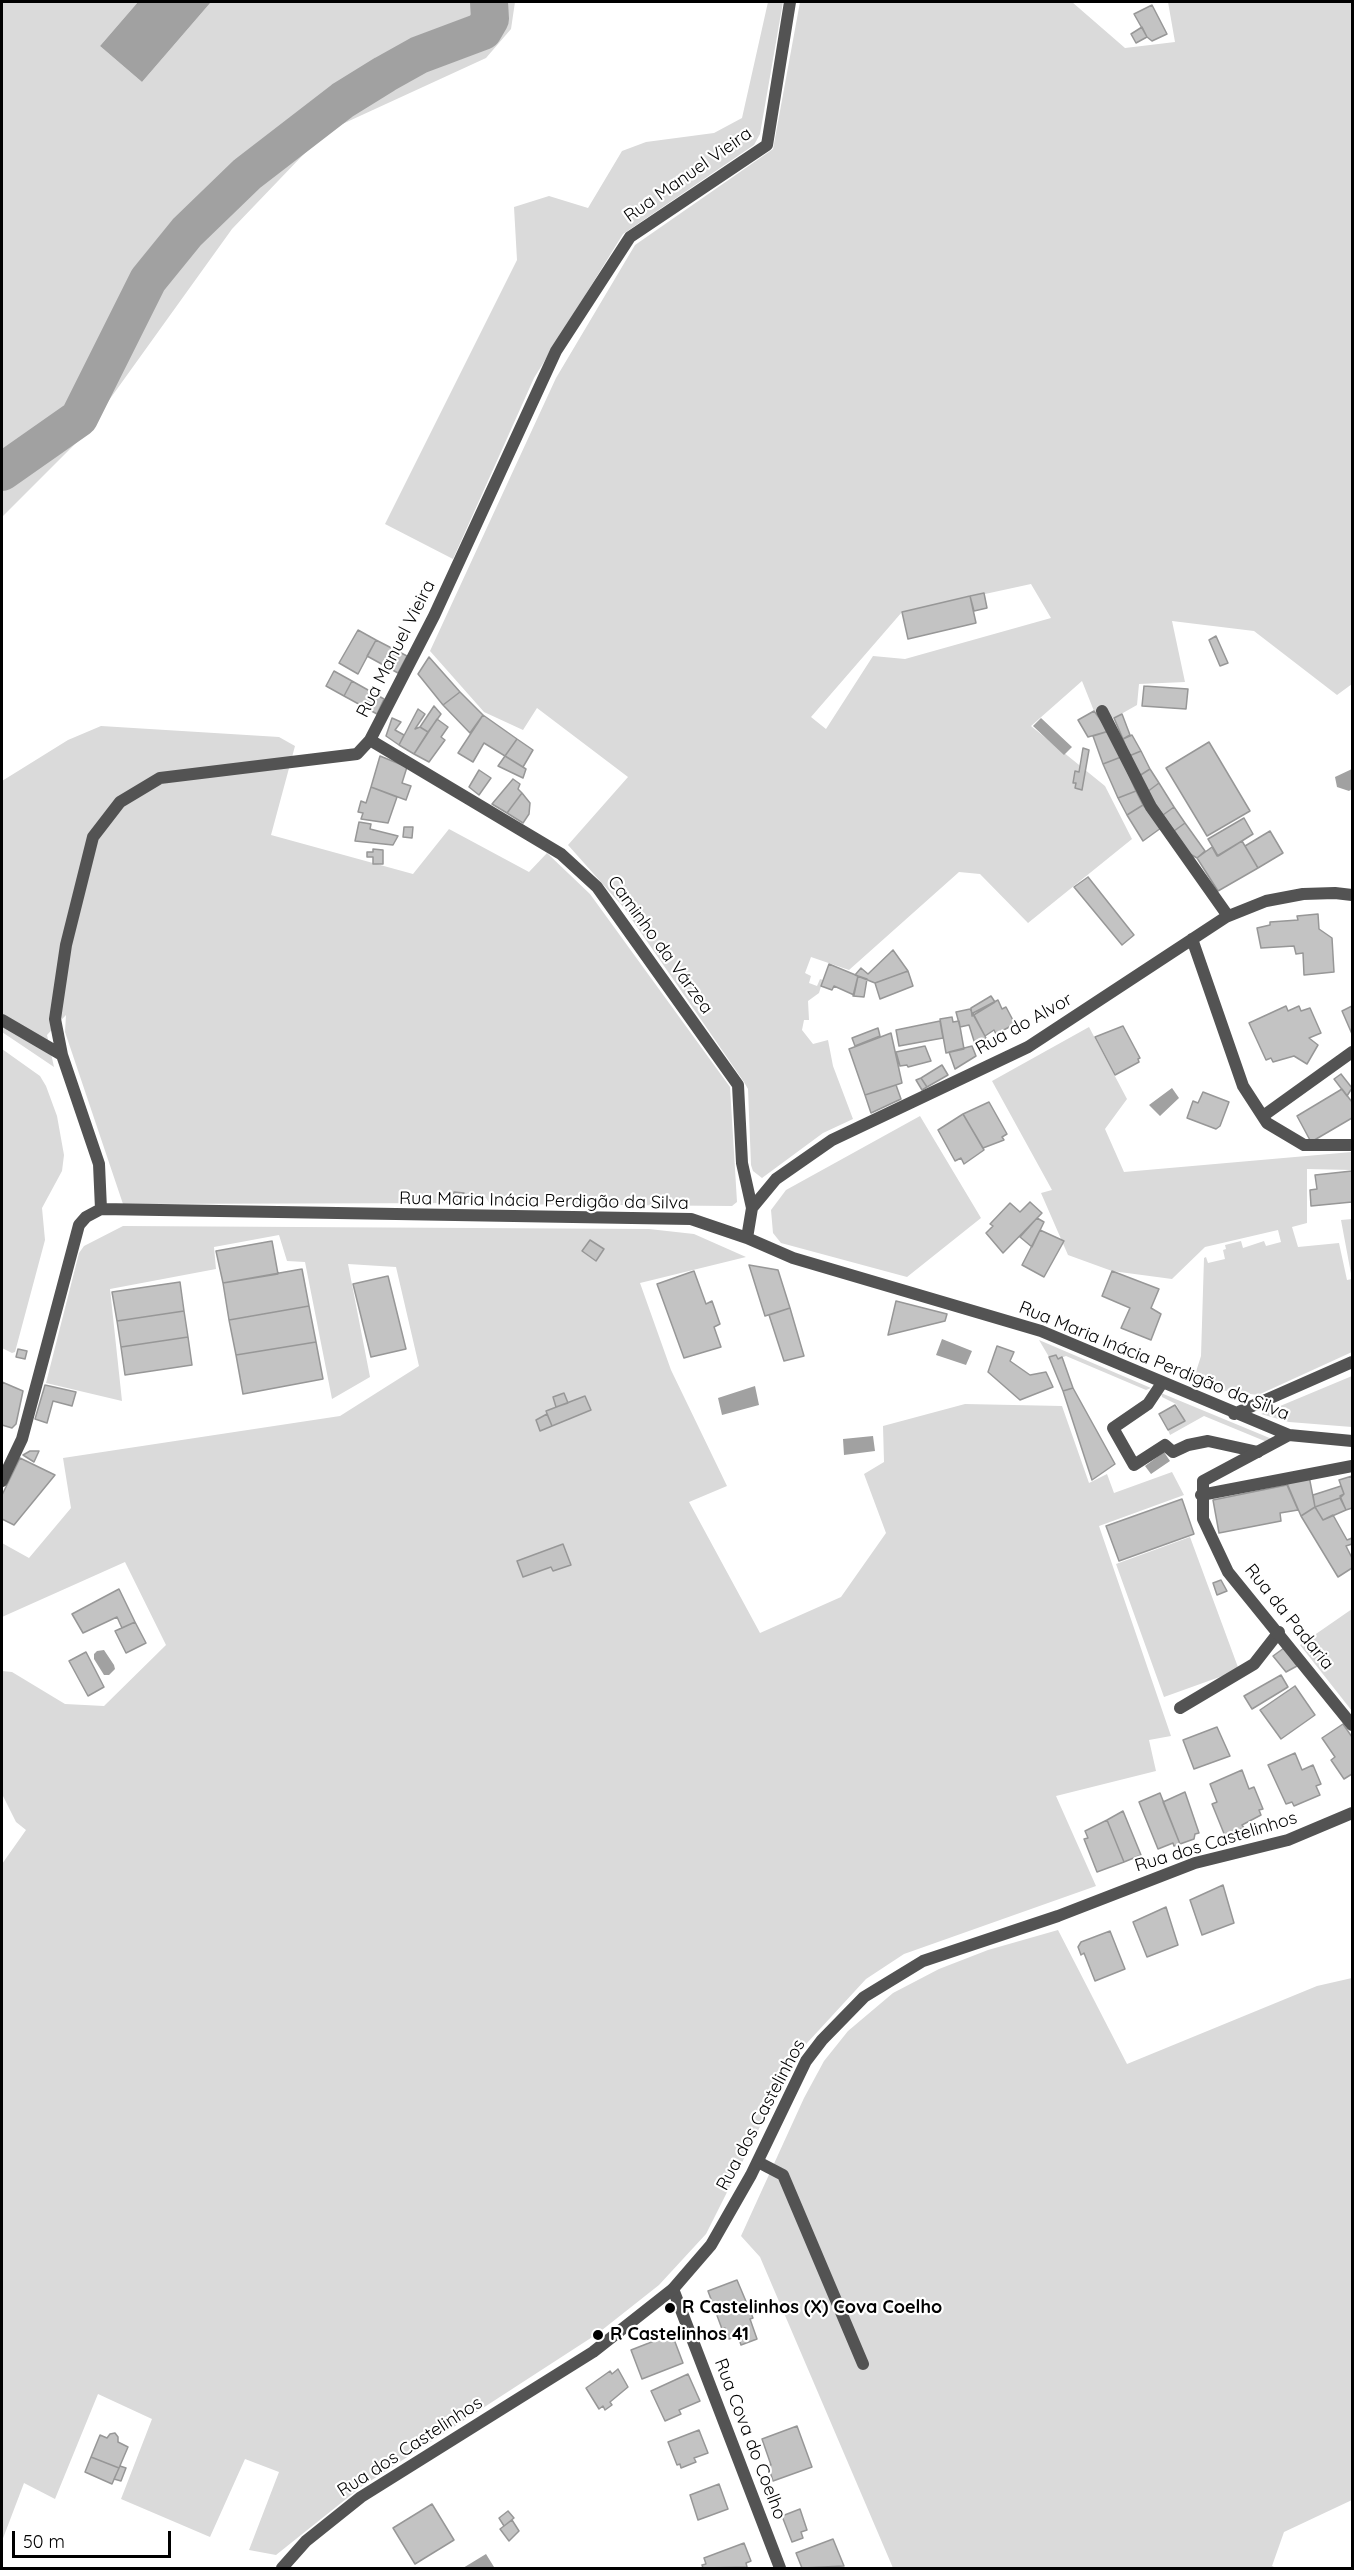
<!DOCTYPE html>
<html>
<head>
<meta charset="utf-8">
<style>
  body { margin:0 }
  #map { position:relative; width:1354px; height:2570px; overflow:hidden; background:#fff; font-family:Quicksand,sans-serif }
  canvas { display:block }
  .frame { position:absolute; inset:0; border:3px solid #000; pointer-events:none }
  .scale { position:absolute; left:12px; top:2531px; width:159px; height:27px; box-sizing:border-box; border:3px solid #000; border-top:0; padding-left:8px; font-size:18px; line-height:21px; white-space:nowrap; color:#000; -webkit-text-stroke:4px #fff; paint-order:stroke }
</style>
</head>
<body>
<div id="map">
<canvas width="1354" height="2570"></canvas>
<div class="frame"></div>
<div class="scale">50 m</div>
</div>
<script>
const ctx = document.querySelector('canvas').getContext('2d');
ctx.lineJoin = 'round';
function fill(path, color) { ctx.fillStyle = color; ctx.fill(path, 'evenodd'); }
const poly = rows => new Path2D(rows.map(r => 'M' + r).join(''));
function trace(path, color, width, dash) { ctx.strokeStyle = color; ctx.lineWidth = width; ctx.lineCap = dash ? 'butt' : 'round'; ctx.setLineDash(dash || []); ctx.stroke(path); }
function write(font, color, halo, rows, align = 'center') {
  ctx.font = font + ' Quicksand,sans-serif'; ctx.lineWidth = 4.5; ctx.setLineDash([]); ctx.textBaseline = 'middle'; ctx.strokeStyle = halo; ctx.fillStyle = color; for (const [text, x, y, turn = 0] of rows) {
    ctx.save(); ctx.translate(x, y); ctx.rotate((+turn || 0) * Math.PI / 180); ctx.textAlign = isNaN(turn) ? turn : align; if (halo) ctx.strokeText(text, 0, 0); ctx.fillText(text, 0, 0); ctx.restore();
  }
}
const green = poly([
  [2,2,138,2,100,46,142,82,211,2,515,2,511,29,486,58,325,132,232,229,84,435,2,517],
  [768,2,783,2,760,134,754,145,623,234,534,378,453,559,385,524,517,260,514,207,549,196,588,208,622,151,646,142,714,133,742,118],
  [800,2,1072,2,1125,48,1175,42,1168,2,1352,2,1352,684,1337,695,1254,631,1172,621,1185,682,1139,684,1137,705,1114,718,1094,711,1082,681,1031,726,1105,786,1132,839,1028,923,980,874,959,872,849,970,811,957,805,973,811,976,809,983,817,986,820,979,823,980,819,993,808,1001,809,1020,804,1020,802,1030,813,1044,828,1040,833,1066,853,1119,823,1133,762,1178,753,1171,751,1165,748,1089,744,1082,624,908,568,845,628,777,537,708,523,730,484,712,430,651,556,378,635,245,773,149],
  [1031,584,1051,618,905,659,873,656,826,729,811,717,902,612],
  [101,726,279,737,295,746,271,835,413,874,449,829,529,872,547,853,590,894,730,1087,737,1202,732,1206,490,1204,486,1198,470,1198,469,1203,123,1204,65,1032,66,1015,47,1035,54,1067,2,1032,2,781,68,740],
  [1089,1027,1127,1099,1105,1129,1124,1172,1352,1152,1352,1170,1307,1169,1307,1223,1292,1227,1298,1247,1339,1243,1347,1280,1352,1279,1341,1220,1352,1219,1352,1352,1258,1395,1220,1390,1194,1378,1201,1356,1204,1258,1206,1257,1208,1263,1225,1259,1223,1250,1226,1249,1225,1245,1241,1241,1243,1248,1264,1241,1266,1246,1281,1242,1278,1230,1205,1247,1172,1279,1112,1271,1068,1255,1041,1193,1052,1190,992,1081],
  [2,1049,40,1076,46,1086,57,1116,64,1155,62,1171,42,1208,45,1240,15,1352,12,1353,2,1348],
  [920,1116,981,1218,907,1277,781,1243,773,1233,771,1210,786,1190],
  [123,1226,649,1229,694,1234,746,1257,640,1283,671,1370,727,1486,689,1502,760,1633,841,1597,886,1533,864,1474,884,1462,883,1426,965,1404,1062,1406,1089,1483,1107,1474,1114,1493,1172,1472,1184,1495,1099,1526,1171,1736,1149,1740,1156,1771,1056,1796,1096,1886,904,1954,866,1979,796,2055,706,2234,659,2285,597,2334,361,2487,276,2555,249,2550,279,2472,245,2459,210,2537,121,2499,152,2419,98,2394,55,2499,24,2483,2,2541,2,1864,26,1830,16,1822,2,1794,2,1671,12,1672,65,1704,104,1706,166,1645,125,1562,2,1617,2,1543,29,1558,71,1508,63,1458,340,1416,419,1366,396,1267,348,1264,370,1377,332,1399,305,1262,287,1261,279,1235,214,1247,216,1269,110,1289,122,1401,46,1383,79,1253,84,1246],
  [1039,1340,1151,1388,1146,1390,1066,1356,1058,1359,1056,1355,1049,1357],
  [1352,1376,1352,1427,1289,1422,1261,1414],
  [1161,1393,1272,1439,1267,1442,1204,1416,1170,1435,1168,1430,1185,1421,1176,1404,1162,1397],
  [1190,1537,1239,1670,1164,1697,1116,1564],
  [1352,1609,1352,1711,1300,1645],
  [1058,1930,1127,2064,1317,1986,1352,1978,1352,2500,1284,2532,1272,2566,1276,2568,893,2568,760,2257,741,2236,804,2098,824,2061,848,2031,893,1993,939,1969,988,1950]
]);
const water = poly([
  [138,2,211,2,142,82,100,46],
  [1041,718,1072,747,1064,755,1033,726],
  [1352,769,1352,789,1349,791,1337,787,1335,777],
  [1172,1088,1179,1098,1160,1116,1149,1105],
  [942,1339,972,1351,966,1365,936,1355],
  [755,1386,759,1405,722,1415,718,1398],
  [873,1436,875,1451,844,1455,843,1439],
  [1164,1452,1170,1461,1151,1474,1145,1466],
  [104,1650,114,1665,115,1669,109,1675,104,1675,94,1659,94,1654,97,1651],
  [486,2554,494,2567,491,2568,463,2568]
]);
const river = poly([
  [2,472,79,418,148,280,187,232,247,174,343,100,385,74,419,55,483,31,490,19,489,2]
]);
const building = poly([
  [1152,5,1167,34,1152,41,1147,37,1134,14,1152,5],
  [1142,27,1147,37,1136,43,1131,34,1142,27],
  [984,593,987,608,974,611,970,596,984,593],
  [970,596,976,623,908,639,902,612,970,596],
  [358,630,376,640,358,674,339,663,358,630],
  [1216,636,1228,663,1220,666,1209,640,1216,636],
  [376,640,407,656,398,673,367,656,376,640],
  [429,657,460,692,443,705,418,674,429,657],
  [334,671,352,681,344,696,326,686,334,671],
  [352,681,384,699,377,714,344,696,352,681],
  [1144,686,1188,689,1186,709,1142,706,1144,686],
  [460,692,483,715,470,733,443,705,460,692],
  [434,706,441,714,428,732,420,727,434,706],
  [418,709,425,714,415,729,420,727,428,732,414,754,399,745,418,709],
  [1094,711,1109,731,1088,737,1078,720,1094,711],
  [1122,714,1130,735,1123,739,1114,718,1122,714],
  [483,715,517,739,505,756,484,743,473,762,458,753,483,715],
  [392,718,401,722,395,730,404,735,399,745,386,736,392,718],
  [437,719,448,727,441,737,445,740,429,762,414,754,437,719],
  [1109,731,1121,757,1103,764,1093,736,1109,731],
  [1132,735,1141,751,1129,756,1123,739,1132,735],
  [517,739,533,750,523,767,505,756,517,739],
  [1209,742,1250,811,1207,836,1166,768,1209,742],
  [1083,748,1089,750,1082,790,1075,788,1076,783,1073,783,1075,771,1079,772,1083,748],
  [1141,751,1150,769,1139,776,1129,756,1141,751],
  [380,756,407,767,402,783,411,786,406,800,371,787,380,756],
  [505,756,526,769,523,778,498,766,505,756],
  [1121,757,1136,791,1118,798,1103,764,1121,757],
  [1150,769,1159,783,1147,792,1139,776,1150,769],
  [479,770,491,778,479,795,469,787,479,770],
  [513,779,520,784,518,789,522,793,507,813,492,804,513,779],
  [1159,783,1174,807,1163,815,1147,792,1159,783],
  [371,787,397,797,388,823,361,819,363,813,358,812,361,801,366,803,371,787],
  [1136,791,1143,805,1127,815,1118,798,1136,791],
  [522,793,530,803,529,814,523,823,507,813,522,793],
  [1143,805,1161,828,1143,841,1127,815,1143,805],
  [1174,807,1185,823,1174,831,1163,815,1174,807],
  [1244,818,1253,834,1218,856,1208,839,1244,818],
  [359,822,371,824,370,829,398,836,393,845,355,841,359,822],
  [1185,823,1205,851,1197,858,1190,854,1174,831,1185,823],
  [404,827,413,827,412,838,403,837,404,827],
  [1270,831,1283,853,1258,868,1245,846,1270,831],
  [1242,841,1258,868,1218,891,1197,858,1212,847,1217,856,1242,841],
  [373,849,383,850,383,864,373,864,373,857,367,857,367,852,373,852,373,849],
  [1088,877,1134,935,1122,945,1074,887,1088,877],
  [1318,914,1319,929,1332,938,1334,972,1304,975,1303,953,1296,954,1294,946,1261,948,1257,928,1270,925,1270,922,1298,920,1297,916,1318,914],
  [893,950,908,971,875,983,855,975,861,968,868,974,893,950],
  [829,964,858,976,854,995,834,986,832,990,821,986,829,964],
  [908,971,913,986,880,999,875,983,908,971],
  [858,976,867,979,864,997,853,996,858,976],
  [991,996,995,1002,972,1016,971,1008,991,996],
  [998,1000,1002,1009,1006,1007,1015,1024,996,1034,994,1030,985,1036,973,1013,998,1000],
  [1286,1006,1288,1011,1299,1006,1301,1011,1310,1008,1321,1033,1309,1038,1318,1045,1307,1064,1294,1056,1273,1062,1271,1058,1266,1060,1249,1023,1286,1006],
  [1352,1006,1352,1034,1342,1011,1352,1006],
  [970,1009,986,1038,975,1044,969,1025,960,1027,956,1012,970,1009],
  [952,1017,953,1022,959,1021,964,1049,946,1053,940,1019,952,1017],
  [940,1021,943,1038,899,1046,896,1030,940,1021],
  [1123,1026,1140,1058,1138,1059,1139,1062,1115,1075,1095,1037,1123,1026],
  [878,1028,880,1036,855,1046,852,1038,878,1028],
  [891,1033,902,1083,865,1095,849,1049,891,1033],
  [925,1046,931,1061,908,1067,907,1065,900,1066,896,1052,925,1046],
  [972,1046,976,1056,955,1069,949,1052,972,1046],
  [942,1065,948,1075,927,1087,921,1078,942,1065],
  [1341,1074,1352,1088,1347,1096,1334,1079,1341,1074],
  [921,1078,927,1087,922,1090,916,1080,921,1078],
  [896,1085,901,1099,871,1113,865,1095,896,1085],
  [1342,1089,1352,1102,1352,1118,1311,1142,1297,1116,1342,1089],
  [1203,1092,1229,1102,1220,1126,1216,1129,1187,1118,1193,1101,1198,1103,1203,1092],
  [989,1102,1007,1134,1002,1137,1004,1140,983,1148,963,1114,989,1102],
  [963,1114,984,1150,964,1164,961,1158,955,1161,938,1130,963,1114],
  [1352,1171,1352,1202,1311,1206,1310,1190,1317,1189,1315,1175,1352,1171],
  [454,1192,464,1193,463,1205,453,1204,454,1192],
  [1030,1202,1042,1213,1003,1253,986,1233,993,1226,990,1224,1010,1203,1020,1212,1030,1202],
  [1037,1218,1044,1222,1032,1247,1020,1237,1037,1218],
  [1040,1230,1064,1241,1044,1277,1022,1265,1040,1230],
  [590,1240,604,1249,596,1261,582,1251,590,1240],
  [272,1241,278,1274,223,1283,216,1251,272,1241],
  [749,1265,778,1270,790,1308,765,1316,749,1265],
  [302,1269,309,1306,229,1320,223,1283,302,1269],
  [694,1271,706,1304,712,1301,720,1324,714,1327,721,1347,684,1358,657,1284,694,1271],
  [1112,1271,1159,1289,1151,1308,1161,1314,1151,1340,1121,1328,1130,1308,1102,1296,1112,1271],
  [388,1276,406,1349,371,1357,353,1284,388,1276],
  [180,1282,184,1311,117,1321,112,1292,180,1282],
  [896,1301,947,1314,945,1321,888,1335,896,1301],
  [309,1306,316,1342,236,1355,229,1320,309,1306],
  [790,1308,804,1356,784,1361,769,1315,790,1308],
  [184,1311,188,1337,121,1347,117,1321,184,1311],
  [188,1337,192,1365,125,1375,121,1347,188,1337],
  [316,1342,323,1379,243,1394,236,1355,316,1342],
  [997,1346,1014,1352,1010,1361,1030,1375,1046,1372,1053,1387,1020,1400,988,1372,997,1346],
  [18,1349,27,1351,25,1359,16,1357,18,1349],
  [1056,1355,1058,1359,1062,1357,1073,1388,1063,1391,1049,1357,1056,1355],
  [2,1382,23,1391,16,1424,12,1428,2,1425,2,1382],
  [45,1385,76,1392,72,1406,53,1401,47,1423,35,1419,45,1385],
  [1073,1388,1115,1464,1092,1480,1063,1391,1073,1388],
  [564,1393,568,1403,556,1407,553,1397,564,1393],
  [585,1396,591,1410,552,1426,546,1411,585,1396],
  [1175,1405,1185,1421,1168,1430,1159,1414,1175,1405],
  [547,1414,552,1426,540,1431,536,1420,547,1414],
  [30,1451,39,1451,34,1462,23,1455,30,1451],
  [20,1458,55,1475,14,1525,2,1519,2,1495,20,1458],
  [1309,1476,1315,1507,1301,1516,1286,1481,1309,1476],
  [1352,1476,1352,1508,1346,1510,1340,1496,1344,1494,1339,1480,1352,1476],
  [1287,1485,1298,1510,1280,1513,1281,1521,1219,1533,1213,1500,1287,1485],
  [1341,1486,1344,1494,1340,1498,1315,1507,1313,1495,1341,1486],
  [1340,1498,1346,1510,1323,1520,1315,1507,1340,1498],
  [1182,1499,1194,1534,1119,1561,1106,1526,1182,1499],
  [1315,1507,1323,1520,1333,1515,1347,1540,1352,1538,1352,1544,1346,1546,1352,1558,1352,1568,1338,1577,1301,1516,1315,1507],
  [563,1544,571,1565,553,1571,551,1567,523,1577,517,1561,563,1544],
  [1221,1580,1227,1591,1217,1595,1213,1583,1221,1580],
  [119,1589,135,1622,122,1628,117,1617,83,1633,72,1614,119,1589],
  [135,1622,146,1643,126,1653,115,1631,135,1622],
  [1284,1648,1297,1666,1286,1672,1273,1656,1284,1648],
  [86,1652,104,1687,88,1696,69,1661,86,1652],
  [1281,1675,1288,1687,1252,1709,1244,1696,1281,1675],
  [1295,1686,1315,1715,1281,1739,1260,1710,1295,1686],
  [1343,1724,1352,1737,1352,1774,1344,1779,1331,1760,1335,1757,1322,1738,1343,1724],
  [1217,1727,1230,1756,1194,1769,1183,1740,1217,1727],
  [1295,1753,1302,1770,1313,1765,1321,1784,1316,1786,1320,1795,1294,1806,1292,1802,1286,1804,1268,1765,1295,1753],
  [1242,1770,1249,1789,1254,1787,1263,1809,1259,1810,1261,1815,1242,1825,1244,1828,1225,1836,1212,1804,1217,1802,1210,1784,1242,1770],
  [1185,1792,1199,1833,1195,1834,1194,1839,1180,1844,1163,1802,1185,1792],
  [1160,1793,1180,1844,1174,1846,1173,1843,1158,1849,1139,1802,1160,1793],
  [1123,1811,1141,1855,1124,1862,1107,1820,1123,1811],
  [1107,1820,1124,1862,1097,1872,1084,1839,1088,1838,1085,1831,1107,1820],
  [1223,1885,1234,1923,1202,1935,1190,1900,1223,1885],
  [1166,1907,1178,1945,1147,1957,1133,1922,1166,1907],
  [1110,1931,1125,1969,1095,1981,1084,1953,1081,1955,1078,1947,1081,1942,1110,1931],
  [737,2280,753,2318,750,2319,757,2339,741,2345,738,2336,729,2339,725,2328,722,2329,708,2291,737,2280],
  [672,2334,683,2363,642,2379,631,2350,672,2334],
  [618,2369,628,2387,610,2402,612,2405,605,2410,603,2406,599,2409,586,2388,610,2371,612,2374,618,2369],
  [688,2374,700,2401,679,2410,681,2414,665,2421,651,2391,688,2374],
  [797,2426,812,2467,773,2481,768,2466,771,2465,762,2439,797,2426],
  [699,2430,708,2453,694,2458,696,2462,681,2468,680,2464,677,2465,668,2442,699,2430],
  [115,2433,118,2437,118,2442,128,2447,119,2468,91,2457,100,2435,107,2438,110,2434,115,2433],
  [91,2457,119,2468,112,2484,85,2472,91,2457],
  [120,2466,126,2468,121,2481,114,2479,120,2466],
  [719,2484,728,2509,698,2520,690,2495,719,2484],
  [432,2504,454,2540,415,2564,393,2528,432,2504],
  [800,2509,807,2530,801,2532,803,2538,792,2542,782,2516,800,2509],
  [508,2511,514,2518,504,2526,499,2518,508,2511],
  [512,2520,519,2531,509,2541,500,2529,512,2520],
  [833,2539,844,2566,802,2568,796,2553,833,2539],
  [744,2543,751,2561,746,2563,747,2567,703,2568,702,2565,706,2564,704,2558,744,2543]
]);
const pedestrian = poly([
  [1162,1383,1148,1404,1113,1428,1134,1465,1165,1445,1173,1452,1188,1445,1208,1441,1258,1452],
  [1180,1708,1254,1664,1279,1632]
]);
const minor = poly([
  [1102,711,1151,807,1228,916],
  [370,740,561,854,597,887,738,1085,742,1163,752,1208],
  [1192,939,1243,1086,1267,1123,1304,1145,1352,1145],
  [2,1020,62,1055],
  [1263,1116,1352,1052],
  [101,1209,99,1164,62,1055,55,1019,66,945,93,837,120,802,160,778,357,754,370,740,434,616,556,351,630,237,767,145,790,2],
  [747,1238,752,1208,776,1179,832,1140,1028,1047,1226,917,1266,901,1303,894,1335,893,1352,895],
  [1234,1414,1352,1362],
  [1289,1435,1203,1481,1203,1519,1228,1572,1352,1725],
  [2,1481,22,1439,79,1225,86,1217,101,1209,691,1219,747,1238,793,1258,1041,1331,1289,1435,1352,1441],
  [1201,1495,1352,1466],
  [758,2162,783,2175,863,2364],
  [673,2289,780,2568]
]);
const tertiary = poly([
  [282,2568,306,2541,361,2497,593,2352,673,2289,711,2245,751,2175,806,2061,822,2040,864,1997,923,1961,1058,1916,1195,1863,1288,1840,1352,1813]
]);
const markers = [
  [670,2308,6,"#000"],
  [598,2335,6,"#000"]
];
const streetNames = [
  ["Rua Manuel Vieira",688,175,-35],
  ["Rua Manuel Vieira",396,649,-63],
  ["Caminho da Várzea",660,945,54],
  ["Rua do Alvor",1024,1024,-29],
  ["Rua Maria Inácia Perdigão da Silva",544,1201,1],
  ["Rua Maria Inácia Perdigão da Silva",1154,1361,22],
  ["Rua da Padaria",1289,1617,51],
  ["Rua dos Castelinhos",1216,1842,-17],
  ["Rua dos Castelinhos",761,2115,-62],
  ["Rua Cova do Coelho",750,2439,69],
  ["Rua dos Castelinhos",410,2447,-33]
];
const poiNames = [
  ["R Castelinhos (X) Cova Coelho",682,2308],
  ["R Castelinhos 41",610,2335]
];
fill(green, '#dadada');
fill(water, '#a1a1a1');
trace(river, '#a1a1a1', 38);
fill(building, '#c3c3c3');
trace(building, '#979797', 1.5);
trace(pedestrian, '#535353', 12);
trace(minor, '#535353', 12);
trace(tertiary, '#535353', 12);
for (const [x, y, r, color] of markers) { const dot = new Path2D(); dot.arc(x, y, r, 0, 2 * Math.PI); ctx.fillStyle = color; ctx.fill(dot); trace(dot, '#fff', 2); }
write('18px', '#000', '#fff', streetNames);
write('bold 18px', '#000', '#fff', poiNames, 'left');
</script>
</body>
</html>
